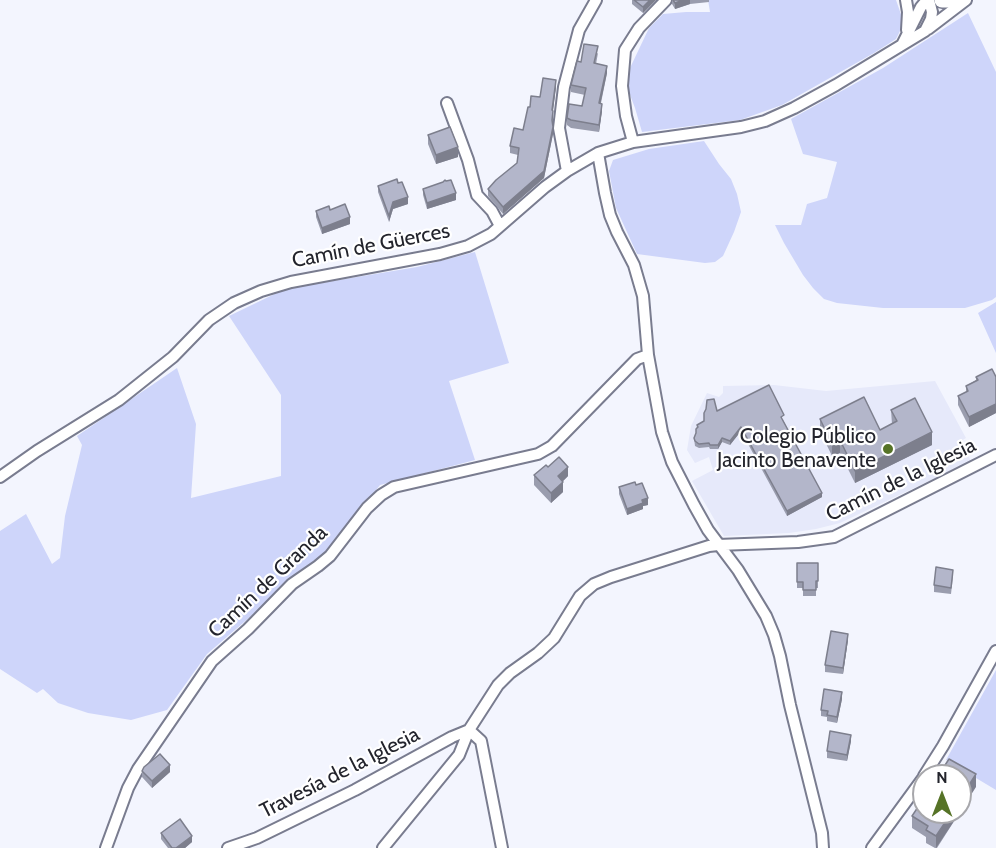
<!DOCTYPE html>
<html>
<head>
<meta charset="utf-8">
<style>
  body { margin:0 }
  #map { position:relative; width:996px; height:848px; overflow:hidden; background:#f3f5fe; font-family:Cabin,sans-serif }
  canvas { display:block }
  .north { position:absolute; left:912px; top:764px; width:60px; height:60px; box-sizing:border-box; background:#fff; border:2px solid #a7a7ab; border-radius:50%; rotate:0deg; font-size:16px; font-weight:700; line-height:24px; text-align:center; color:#23242c }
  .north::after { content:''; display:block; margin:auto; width:21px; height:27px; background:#567327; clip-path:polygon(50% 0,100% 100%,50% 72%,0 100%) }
</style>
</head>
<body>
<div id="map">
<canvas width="996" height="848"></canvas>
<div class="north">N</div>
</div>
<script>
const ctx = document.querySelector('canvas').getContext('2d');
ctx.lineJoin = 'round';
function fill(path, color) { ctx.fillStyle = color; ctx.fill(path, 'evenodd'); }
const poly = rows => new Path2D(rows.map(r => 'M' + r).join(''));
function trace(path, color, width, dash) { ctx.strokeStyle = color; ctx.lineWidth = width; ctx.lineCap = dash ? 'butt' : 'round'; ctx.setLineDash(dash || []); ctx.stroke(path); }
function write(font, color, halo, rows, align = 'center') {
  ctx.font = font + ' Cabin,sans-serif'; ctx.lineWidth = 4.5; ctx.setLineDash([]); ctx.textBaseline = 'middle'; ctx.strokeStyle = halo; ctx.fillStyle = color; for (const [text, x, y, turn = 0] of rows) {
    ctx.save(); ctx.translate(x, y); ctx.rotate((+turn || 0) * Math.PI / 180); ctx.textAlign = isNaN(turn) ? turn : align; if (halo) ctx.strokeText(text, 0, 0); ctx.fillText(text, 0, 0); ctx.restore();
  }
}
const built = poly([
  [935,381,966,438,961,441,971,461,840,523,816,529,789,533,724,536,692,481,713,470,709,457,695,463,687,450,691,426,707,393,719,397,723,393,723,386,774,385,826,391]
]);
const green = poly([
  [708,0,896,0,904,23,896,39,874,53,782,105,740,120,642,132,635,108,627,87,630,68,649,28,663,14,686,12,710,12],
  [968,13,996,72,996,297,992,300,965,308,883,308,837,303,824,299,813,288,803,275,784,243,775,225,801,225,807,204,827,198,837,162,803,154,791,119,883,68],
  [704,141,719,164,731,179,737,194,741,212,734,232,723,256,715,262,705,263,637,254,616,208,609,171,613,160,649,149],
  [475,252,509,363,449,381,475,460,380,485,326,553,287,581,250,617,207,654,167,710,131,720,88,713,58,703,43,689,37,693,0,669,0,531,26,514,52,564,60,558,65,516,82,445,77,436,177,368,196,424,191,498,281,476,281,395,229,316,285,289,417,267],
  [996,302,996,353,978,313],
  [996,670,996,790,946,760]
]);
const street = poly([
  [906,0,908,12,907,30],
  [928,29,966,0],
  [902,45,921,7,927,0],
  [447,103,468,160,477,195,492,211,500,226],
  [633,142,626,116,622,86,625,50,639,28,666,0],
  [598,153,605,193,610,215,617,232,634,265,643,296,648,355,662,432,672,462,694,505,708,530,738,570,766,616,774,635,780,656,790,705,822,833,823,848],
  [567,171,559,128,564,87,579,30,596,0],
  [0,477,37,451,119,400,173,357,209,320,234,303,261,291,291,282,440,254,468,246,491,234,545,187,567,171,598,153,633,142,741,127,765,121,794,108,836,85,925,31,931,19,932,12,929,0],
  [469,730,481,741,502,848],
  [924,776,943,746,996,651],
  [106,848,128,788,138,769,212,661,248,629,292,584,318,566,330,556,367,508,381,495,394,487,538,454,552,446,637,359,648,355],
  [228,848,257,838,355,790,452,737,469,730],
  [383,848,459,755,469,730,498,685,510,673,538,653,554,638,580,596,594,584,611,577,709,546,718,545,798,542,834,537,996,455],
  [872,848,924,777]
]);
const secondary = poly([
  [942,0,951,0]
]);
const wall = poly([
  [632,0,656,0,643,13,632,4],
  [672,0,709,0,709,2,690,4,675,9,672,4],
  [598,53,596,64,607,73,601,103,602,111,599,132,571,128,567,125,567,118,582,106,585,95,571,92,571,85,581,62],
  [556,87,553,111,553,134,544,178,503,214,488,196,488,189,517,163,518,155,510,153,510,146,523,130,530,107,540,97],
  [428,135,458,157,436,164,428,144],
  [378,186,408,204,393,209,389,222,378,192],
  [423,189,456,200,427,209,423,195],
  [330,210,350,224,322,234,316,217,316,211],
  [976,377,996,377,996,413,969,427,958,405,958,396,966,392,966,386,976,380],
  [891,410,932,445,855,483,840,453,832,456,820,431,820,419,880,430,892,424],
  [717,411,784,420,783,420,822,497,787,516,741,431,730,445,722,442,718,449,710,449,709,447,699,448,695,446,694,438,696,434,697,425,704,421],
  [548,467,568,476,562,482,563,492,551,503,534,485,534,475],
  [636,485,648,505,643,506,643,509,627,515,619,494,619,487],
  [797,563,818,563,818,588,816,588,816,596,803,596,803,588,797,588],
  [953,576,951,594,934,592,934,585],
  [848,640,843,674,825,672,825,665],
  [842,699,837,723,827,721,827,717,821,716,821,710],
  [851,741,847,761,827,758,827,751],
  [142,771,170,772,152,788,142,777],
  [960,812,937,848,935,848,926,843,926,837,912,828,912,816],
  [161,833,192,842,185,848,168,848,161,839]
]);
const shadedWall = poly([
  [650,0,656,0,643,13,643,7],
  [683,0,690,0,690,4,675,9,675,3],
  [607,66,607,73,599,110,599,103],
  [556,80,556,87,552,118,552,110],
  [602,104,602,111,599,132,599,125],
  [553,127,553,134,544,178,503,214,503,207],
  [458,147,458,157,436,164,436,155],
  [456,193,456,200,427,209,427,203],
  [408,197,408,204,393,209,389,222,389,216,393,202],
  [350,217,350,224,322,234,322,228],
  [996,404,996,413,969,427,969,417],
  [741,427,741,431,730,445,730,441],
  [932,432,932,445,855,483,855,471],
  [722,438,722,442,718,449,718,445],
  [840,440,840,453,832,456,832,444],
  [568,467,568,476,558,486,558,476],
  [563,482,563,492,551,503,551,493],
  [822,493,822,497,787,516,787,511],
  [648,498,648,505,643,506,643,509,627,515,627,509,642,500],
  [848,634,848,640,843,674,843,668],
  [842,692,842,699,837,723,837,717],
  [851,735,851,741,847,761,847,755],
  [170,765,170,772,152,788,152,781],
  [976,774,976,787,960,812,960,799],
  [952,812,960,812,936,848,936,836],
  [192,836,192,842,185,848,176,848]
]);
const building = poly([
  [634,0,650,0,643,7,634,0],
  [673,0,683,0,675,3,673,0],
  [584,44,598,46,594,63,607,66,599,103,602,104,599,125,571,120,567,118,569,104,582,106,586,88,571,85,577,61,581,62,584,44],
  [543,78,556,80,552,110,553,111,552,120,553,127,544,171,503,207,488,189,496,180,517,163,519,148,510,146,514,128,523,130,528,107,530,107,531,96,540,97,543,78],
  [450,127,458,147,436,155,428,135,450,127],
  [397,179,398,183,402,182,408,197,393,202,389,216,378,186,397,179],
  [445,180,446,181,451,180,456,193,427,203,423,189,443,182,445,180],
  [345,204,350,217,322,228,316,211,329,206,330,210,345,204],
  [992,369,996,377,996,404,969,417,958,396,968,391,966,386,978,380,976,377,992,369],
  [769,385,784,415,781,417,822,493,787,511,741,427,730,441,722,438,718,445,710,445,709,443,699,444,695,441,694,438,696,433,696,429,698,427,697,425,704,421,704,413,706,409,707,400,714,399,717,411,769,385],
  [864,397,880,430,897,421,891,410,915,398,932,432,855,471,840,440,832,444,820,419,864,397],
  [559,457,568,467,558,476,563,482,551,493,534,475,546,465,548,467,559,457],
  [635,482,636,485,642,483,648,498,642,500,643,503,627,509,619,487,635,482],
  [797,563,818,563,818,581,816,581,816,590,803,590,803,582,797,582,797,563],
  [936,567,953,570,951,588,934,585,936,567],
  [831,631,848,634,843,668,825,665,831,631],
  [824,689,842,692,837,717,827,715,828,711,821,710,824,689],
  [830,731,851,735,847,755,827,751,830,731],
  [160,754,170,765,152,781,142,771,144,767,160,754],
  [949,759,976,774,960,799,960,776,938,776,949,759],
  [924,798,924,812,952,812,936,836,926,830,928,826,912,816,924,798],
  [180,819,192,836,176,848,172,848,161,833,180,819]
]);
const markers = [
  [888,449,6,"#567327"]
];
const streetNames = [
  ["Camín de Güerces",371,246,-11],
  ["Camín de la Iglesia",901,480,-26],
  ["Camín de Granda",268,582,-43],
  ["Travesía de la Iglesia",340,773,-27]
];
const poiNames = [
  ["Colegio Público",876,437],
  ["Jacinto Benavente",876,461]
];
fill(built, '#e6e9fa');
fill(green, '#ced5fa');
trace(street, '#797c8f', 14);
trace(secondary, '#797c8f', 18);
trace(street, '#fff', 10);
trace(secondary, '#fff', 15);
fill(wall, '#9a9dae');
fill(shadedWall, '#7d7f8d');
fill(building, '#b3b6ca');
trace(building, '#7d7f8d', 1.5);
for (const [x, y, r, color] of markers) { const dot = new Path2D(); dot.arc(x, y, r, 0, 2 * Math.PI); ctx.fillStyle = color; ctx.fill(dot); trace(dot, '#fff', 2); }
write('21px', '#23242c', '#fff', streetNames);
write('21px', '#23242c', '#fff', poiNames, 'right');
</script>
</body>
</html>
